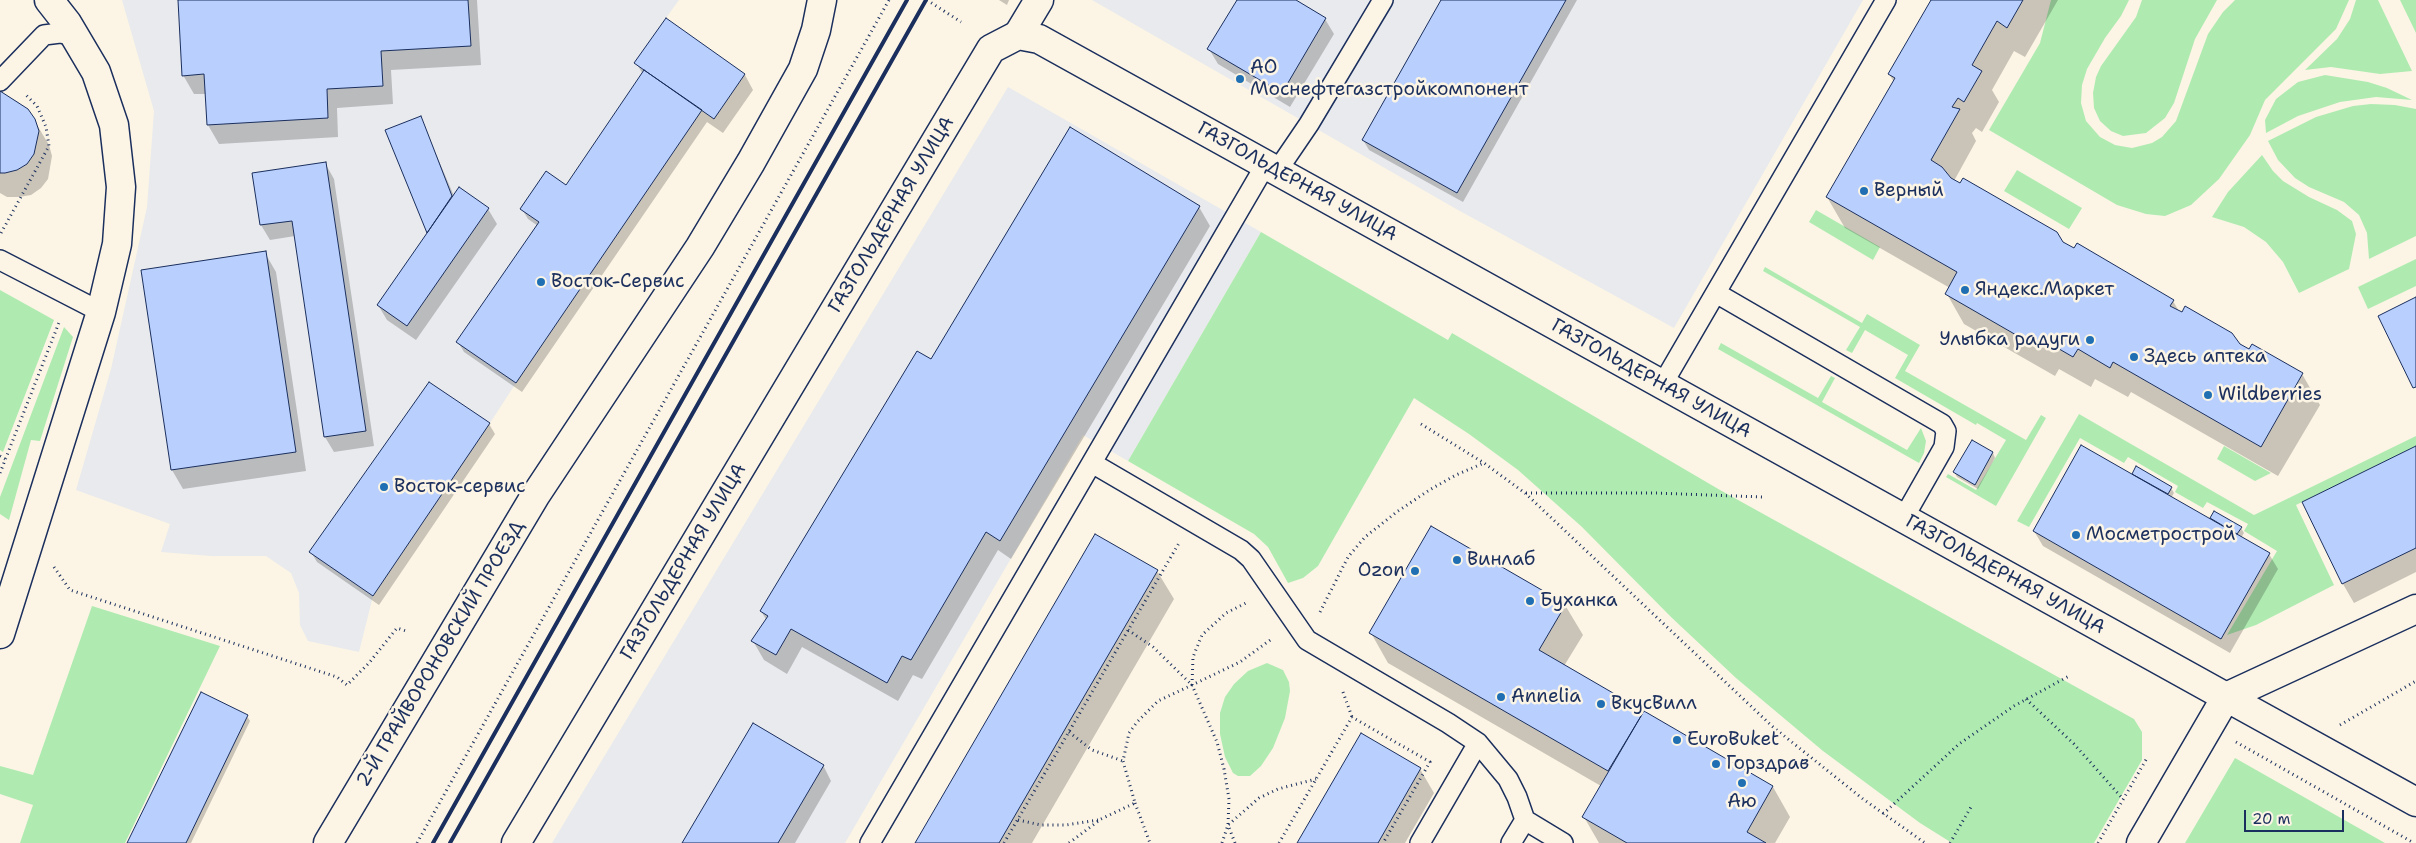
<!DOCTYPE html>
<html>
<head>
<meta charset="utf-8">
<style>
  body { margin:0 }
  #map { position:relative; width:2416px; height:843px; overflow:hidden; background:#fcf5e5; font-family:"Shantell Sans",sans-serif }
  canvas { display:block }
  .scale { position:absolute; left:2244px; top:810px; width:100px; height:22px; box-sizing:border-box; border:2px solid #1b2f5e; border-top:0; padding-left:6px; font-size:15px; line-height:18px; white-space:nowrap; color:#1b2f5e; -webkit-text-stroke:4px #fcf5e5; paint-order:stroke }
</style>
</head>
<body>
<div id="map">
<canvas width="2416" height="843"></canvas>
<div class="scale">20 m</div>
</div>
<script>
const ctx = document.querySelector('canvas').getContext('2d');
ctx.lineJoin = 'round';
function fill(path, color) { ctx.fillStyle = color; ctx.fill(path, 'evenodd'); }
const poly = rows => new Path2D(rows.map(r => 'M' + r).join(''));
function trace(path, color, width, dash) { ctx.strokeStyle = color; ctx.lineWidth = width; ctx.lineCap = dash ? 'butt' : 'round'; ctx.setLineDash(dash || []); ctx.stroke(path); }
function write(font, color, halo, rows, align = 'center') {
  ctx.font = font + ' "Shantell Sans",sans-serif'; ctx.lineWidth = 5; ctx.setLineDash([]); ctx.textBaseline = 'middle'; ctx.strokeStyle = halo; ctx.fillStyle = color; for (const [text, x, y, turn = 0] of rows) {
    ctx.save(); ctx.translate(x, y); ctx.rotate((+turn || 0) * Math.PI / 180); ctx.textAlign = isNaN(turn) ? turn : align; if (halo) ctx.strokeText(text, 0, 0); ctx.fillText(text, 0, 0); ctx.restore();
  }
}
const built = poly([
  [122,0,679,0,666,18,644,70,457,342,516,383,490,423,429,382,309,552,373,596,359,652,308,641,300,625,299,593,291,573,266,556,211,556,161,552,170,524,76,490,111,369,147,207,154,111],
  [1092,0,1863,0,1674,328,1458,210],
  [1008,87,1261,232,1128,461,1083,435,845,843,552,843]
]);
const green = poly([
  [2051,0,2129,0,2121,16,2105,38,2087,69,2082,85,2081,103,2086,121,2100,137,2115,145,2132,148,2152,143,2162,137,2176,121,2208,34,2223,12,2235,0,2349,0,2336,29,2265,100,2250,135,2219,179,2191,205,2165,216,2146,214,2117,205,1989,130,2040,43],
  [2142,0,2217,0,2195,39,2174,103,2165,118,2146,133,2123,136,2111,131,2100,121,2094,108,2093,93,2096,77,2101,66,2136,17],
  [2356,0,2378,0,2412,71,2380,74,2331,67,2305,70,2337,39,2350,19],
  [2400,0,2416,0,2416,33],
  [2325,75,2368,82,2387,88,2412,100,2376,97,2340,102,2298,116,2266,133,2265,120,2276,99,2298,82],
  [2371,104,2395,105,2416,109,2416,236,2369,259,2367,233,2359,215,2344,202,2309,187,2295,178,2278,160,2268,141,2316,117,2353,106],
  [2262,155,2273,171,2283,181,2309,197,2337,210,2352,221,2356,234,2349,269,2299,293,2283,262,2266,242,2244,227,2212,217,2228,192],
  [2017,170,2082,208,2069,229,2004,191],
  [1816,210,1880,247,1873,260,1809,222],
  [1261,232,1448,340,1452,333,1720,490,2134,719,2142,732,2142,760,2094,843,1952,843,1920,823,1823,751,1736,678,1671,617,1582,527,1518,470,1469,434,1414,398,1318,566,1303,578,1288,583,1268,547,1254,534,1128,461],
  [2416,259,2416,286,2368,309,2358,287],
  [1765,267,1862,323,1867,314,1920,345,1905,371,2026,440,2041,415,2046,418,1996,506,1946,477,1948,474,1976,490,2006,440,1977,423,1976,425,1895,378,1908,355,1865,330,1852,353,1846,350,1860,327,1763,271],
  [0,290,54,320,3,452,0,450],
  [64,327,73,337,40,441,31,440,9,520,0,514,0,497],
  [1721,343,1818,398,1831,376,1835,378,1822,402,1907,450,1921,428,1926,441,1924,453,1919,463,1718,349],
  [2079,414,2254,515,2416,436,2416,446,2296,505,2334,585,2256,625,2227,635,2277,551,2244,531,2248,524,2207,502,2203,508,2175,492,2178,486,2128,457,2124,463,2080,438,2029,527,2017,521],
  [2224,446,2271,473,2255,481,2217,459],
  [92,606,220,646,125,843,20,843,33,805,0,794,0,766,33,775],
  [1267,663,1283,670,1289,682,1290,691,1285,718,1273,748,1261,766,1250,776,1238,776,1233,773,1225,757,1220,734,1220,713,1225,697,1234,684,1248,671],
  [2235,758,2385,843,2185,843]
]);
const shadow = poly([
  [179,0,477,0,481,65,391,70,393,104,337,108,338,137,219,144,208,125,206,94,194,94,183,75],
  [999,0,1009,0,1007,5],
  [1238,0,1293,0,1325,19,1334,34,1290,107,1218,64,1209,49],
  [1443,0,1577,0,1463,202,1369,150,1363,140],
  [1932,0,2058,0,2025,57,2014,51,1992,90,1999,102,1982,132,1976,128,1972,133,1976,141,1954,181,2063,244,2173,301,2180,313,2239,345,2302,374,2320,405,2278,476,2131,392,2128,397,2095,379,2091,387,2059,369,2055,376,1964,324,1947,294,1950,288,1845,228,1827,197,1894,82,1889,74],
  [667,20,745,75,753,90,723,133,707,122,522,392,464,352,458,342,538,226,528,219,522,209,566,187,643,74,636,63],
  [0,92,18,102,34,120,49,145,52,156,48,179,41,188,31,195,19,197,7,197,0,193],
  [420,117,454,196,488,209,497,224,416,340,387,320,378,305,428,233,386,131],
  [1070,128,1199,207,1210,226,1011,559,998,550,922,679,913,675,898,701,802,647,787,674,764,660,753,641,767,621,761,611,932,361],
  [325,163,334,179,374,446,334,452,325,437,295,236,270,240,261,225,254,174],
  [265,253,276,272,306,471,183,489,172,470,142,271],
  [430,383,489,424,495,434,379,605,317,562,311,552],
  [1972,442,1993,453,1995,458,1978,489,1957,477,1954,472],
  [2416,448,2416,572,2354,603,2343,584],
  [2134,474,2171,488,2174,493,2171,498,2213,522,2211,518,2241,528,2244,533,2241,538,2269,554,2278,569,2230,653,2043,546,2034,531,2136,478],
  [1157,571,1174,599,1032,843,917,843],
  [1565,605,1583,635,1564,666,1773,787,1790,817,1775,843,1599,843,1584,817,1601,786,1388,663,1371,633],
  [247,716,250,721,191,843,129,843],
  [823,765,831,781,795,843,684,843],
  [1420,769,1434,793,1405,843,1298,843]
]);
const building = poly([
  [178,0,468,0,471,46,381,51,383,86,327,89,328,118,207,125,204,74,182,76,178,0],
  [1237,0,1296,0,1326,18,1282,93,1207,49,1237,0],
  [1441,0,1566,0,1457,193,1362,140,1441,0],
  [1931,0,2023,0,2007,28,1997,21,1972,65,1982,71,1964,102,1958,98,1952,107,1960,109,1931,160,1942,167,1951,178,1960,183,1963,178,2057,232,2063,242,2074,248,2077,243,2174,300,2170,306,2182,312,2185,306,2232,333,2240,344,2249,349,2252,344,2303,373,2261,447,2113,362,2110,368,2078,349,2073,357,2042,339,2037,347,1945,294,1957,272,1826,197,1895,78,1888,74,1931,0],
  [666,18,745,74,714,119,634,63,666,18],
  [644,70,702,110,516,383,456,342,539,222,520,209,546,171,566,185,644,70],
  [0,91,28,109,35,119,39,131,34,154,27,164,17,170,5,173,0,173,0,91],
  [421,116,452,196,427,233,385,130,421,116],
  [1070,127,1200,206,1000,541,986,532,911,660,902,656,887,683,791,629,776,655,751,641,768,616,760,611,917,351,931,359,1070,127],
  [326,162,366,431,324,437,292,221,260,225,252,173,326,162],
  [459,187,489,208,407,326,377,305,459,187],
  [266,251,296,452,171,470,141,270,266,251],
  [2416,297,2416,387,2413,388,2378,316,2416,297],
  [429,382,490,423,373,596,309,552,429,382],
  [1972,440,1993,452,1975,485,1953,472,1972,440],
  [2081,445,2270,553,2221,639,2033,531,2081,445],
  [2416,446,2416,548,2342,584,2302,502,2416,446],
  [2136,466,2172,487,2168,494,2132,474,2136,466],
  [2214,511,2242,527,2237,534,2210,518,2214,511],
  [1431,526,1566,604,1539,650,1644,711,1608,771,1369,633,1431,526],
  [1095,534,1158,570,1075,712,999,843,915,843,1095,534],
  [201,692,248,715,186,843,127,843,201,692],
  [1644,711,1773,786,1747,832,1766,843,1627,843,1582,817,1644,711],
  [753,723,824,765,778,843,682,843,753,723],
  [1361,733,1421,768,1378,843,1297,843,1361,733]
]);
const path = poly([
  [927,0,961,22],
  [1,233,49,146,46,127,37,106,25,94],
  [1421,424,1484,463,1525,493,1773,727,1863,799,1925,843],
  [0,456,5,459],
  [0,473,60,320],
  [1526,493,1655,493,1762,497],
  [54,567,70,590,337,677,347,685,369,663,397,628,406,631],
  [1320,612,1348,557,1365,537,1398,511,1431,489,1456,475,1484,463],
  [1128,630,1153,647,1191,684],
  [1192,685,1193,657,1202,635,1226,613,1248,602],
  [1343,692,1352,717],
  [2026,699,2074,744,2123,799],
  [2340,725,2416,681],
  [1069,732,1092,750,1123,761],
  [2236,742,2414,843],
  [1135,803,1150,843],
  [1883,814,1959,744,2014,706,2069,676],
  [1018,820,1041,825,1066,825,1098,820],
  [417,843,889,0],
  [1004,843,1179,543],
  [1069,843,1101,819,1135,803,1123,761,1129,733,1137,722,1158,701,1192,685],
  [1222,843,1228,825,1229,799,1224,769,1217,742,1192,685,1240,662,1273,638],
  [1235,843,1228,825,1259,798,1278,789,1316,779],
  [1279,843,1352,717,1430,762,1383,843],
  [1950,843,1971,807],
  [2098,843,2147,758]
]);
const service = poly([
  [0,81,44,35,60,33,74,35],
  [1277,171,1309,124,1383,0],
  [0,260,101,312],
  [1716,293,1942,424,1946,431,1944,447,1903,519],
  [1662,385,1886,0],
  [1092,463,1241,550,1251,559,1307,640,1448,723,1478,743,1508,779,1517,797,1525,820,1563,843],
  [870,843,1266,164],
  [1420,843,1478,743],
  [1511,843,1525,820]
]);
const minor = poly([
  [1018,35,1039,0],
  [0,634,101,312,117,244,121,187,114,125,96,72,67,23,49,0],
  [2141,843,2226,697,2416,802]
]);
const tertiary = poly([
  [516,843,991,49,1018,35,1039,39,2226,697,2416,609]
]);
const secondary = poly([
  [328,843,535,496,700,247,751,162,803,69,816,30,822,0]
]);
const rail = poly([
  [433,843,907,0],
  [450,843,926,0]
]);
const markers = [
  [1240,79,5,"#1f6fb2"],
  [1864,191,5,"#1f6fb2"],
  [541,282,5,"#1f6fb2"],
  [1965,290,5,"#1f6fb2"],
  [2090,340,5,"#1f6fb2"],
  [2134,357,5,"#1f6fb2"],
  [2208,395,5,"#1f6fb2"],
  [384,487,5,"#1f6fb2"],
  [2076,535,5,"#1f6fb2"],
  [1457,560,5,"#1f6fb2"],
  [1415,571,5,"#1f6fb2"],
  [1530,601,5,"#1f6fb2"],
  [1501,697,5,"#1f6fb2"],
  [1601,704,5,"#1f6fb2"],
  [1677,740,5,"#1f6fb2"],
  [1716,764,5,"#1f6fb2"],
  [1742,783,5,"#1f6fb2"]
];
const poiNames = [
  ["АО",1250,68],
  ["Моснефтегазстройкомпонент",1250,90],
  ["Верный",1874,191],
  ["Восток-Сервис",551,282],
  ["Яндекс.Маркет",1975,290],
  ["Улыбка радуги",2080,340,"right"],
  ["Здесь аптека",2144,357],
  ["Wildberries",2218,395],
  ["Восток-сервис",394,487],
  ["Мосметрострой",2086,535],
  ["Винлаб",1467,560],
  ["Ozon",1405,571,"right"],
  ["Буханка",1540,601],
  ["Annelia",1511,697],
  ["ВкусВилл",1611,704],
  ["EuroBuket",1687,740],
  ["Горздрав",1726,764],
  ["Аю",1742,802,"center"]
];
const streetNames = [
  ["ГАЗГОЛЬДЕРНАЯ УЛИЦА",1297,182,29],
  ["ГАЗГОЛЬДЕРНАЯ УЛИЦА",892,215,-59],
  ["ГАЗГОЛЬДЕРНАЯ УЛИЦА",1651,379,29],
  ["ГАЗГОЛЬДЕРНАЯ УЛИЦА",684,562,-59],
  ["ГАЗГОЛЬДЕРНАЯ УЛИЦА",2005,575,29],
  ["2-Й ГРАЙВОРОНОВСКИЙ ПРОЕЗД",441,654,-59]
];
fill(built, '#e8eaed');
fill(green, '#afebb1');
fill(shadow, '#0003');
fill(building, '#b9d0ff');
trace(building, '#1b2f5e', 1);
trace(service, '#1b2f5e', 22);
trace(minor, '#1b2f5e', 31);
trace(tertiary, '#1b2f5e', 31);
trace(secondary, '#1b2f5e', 31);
trace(path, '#1b2f5e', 3, [1, 4]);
trace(service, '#fcf5e5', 19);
trace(minor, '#fcf5e5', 28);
trace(tertiary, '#fcf5e5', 28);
trace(secondary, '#fcf5e5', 28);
trace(rail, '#1b2f5e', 4);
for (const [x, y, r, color] of markers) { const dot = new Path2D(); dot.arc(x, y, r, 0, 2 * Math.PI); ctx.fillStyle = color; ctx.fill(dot); trace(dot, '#fcf5e5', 2); }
write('19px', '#1b2f5e', '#fcf5e5', poiNames, 'left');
write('19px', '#1b2f5e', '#fcf5e5', streetNames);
</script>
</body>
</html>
